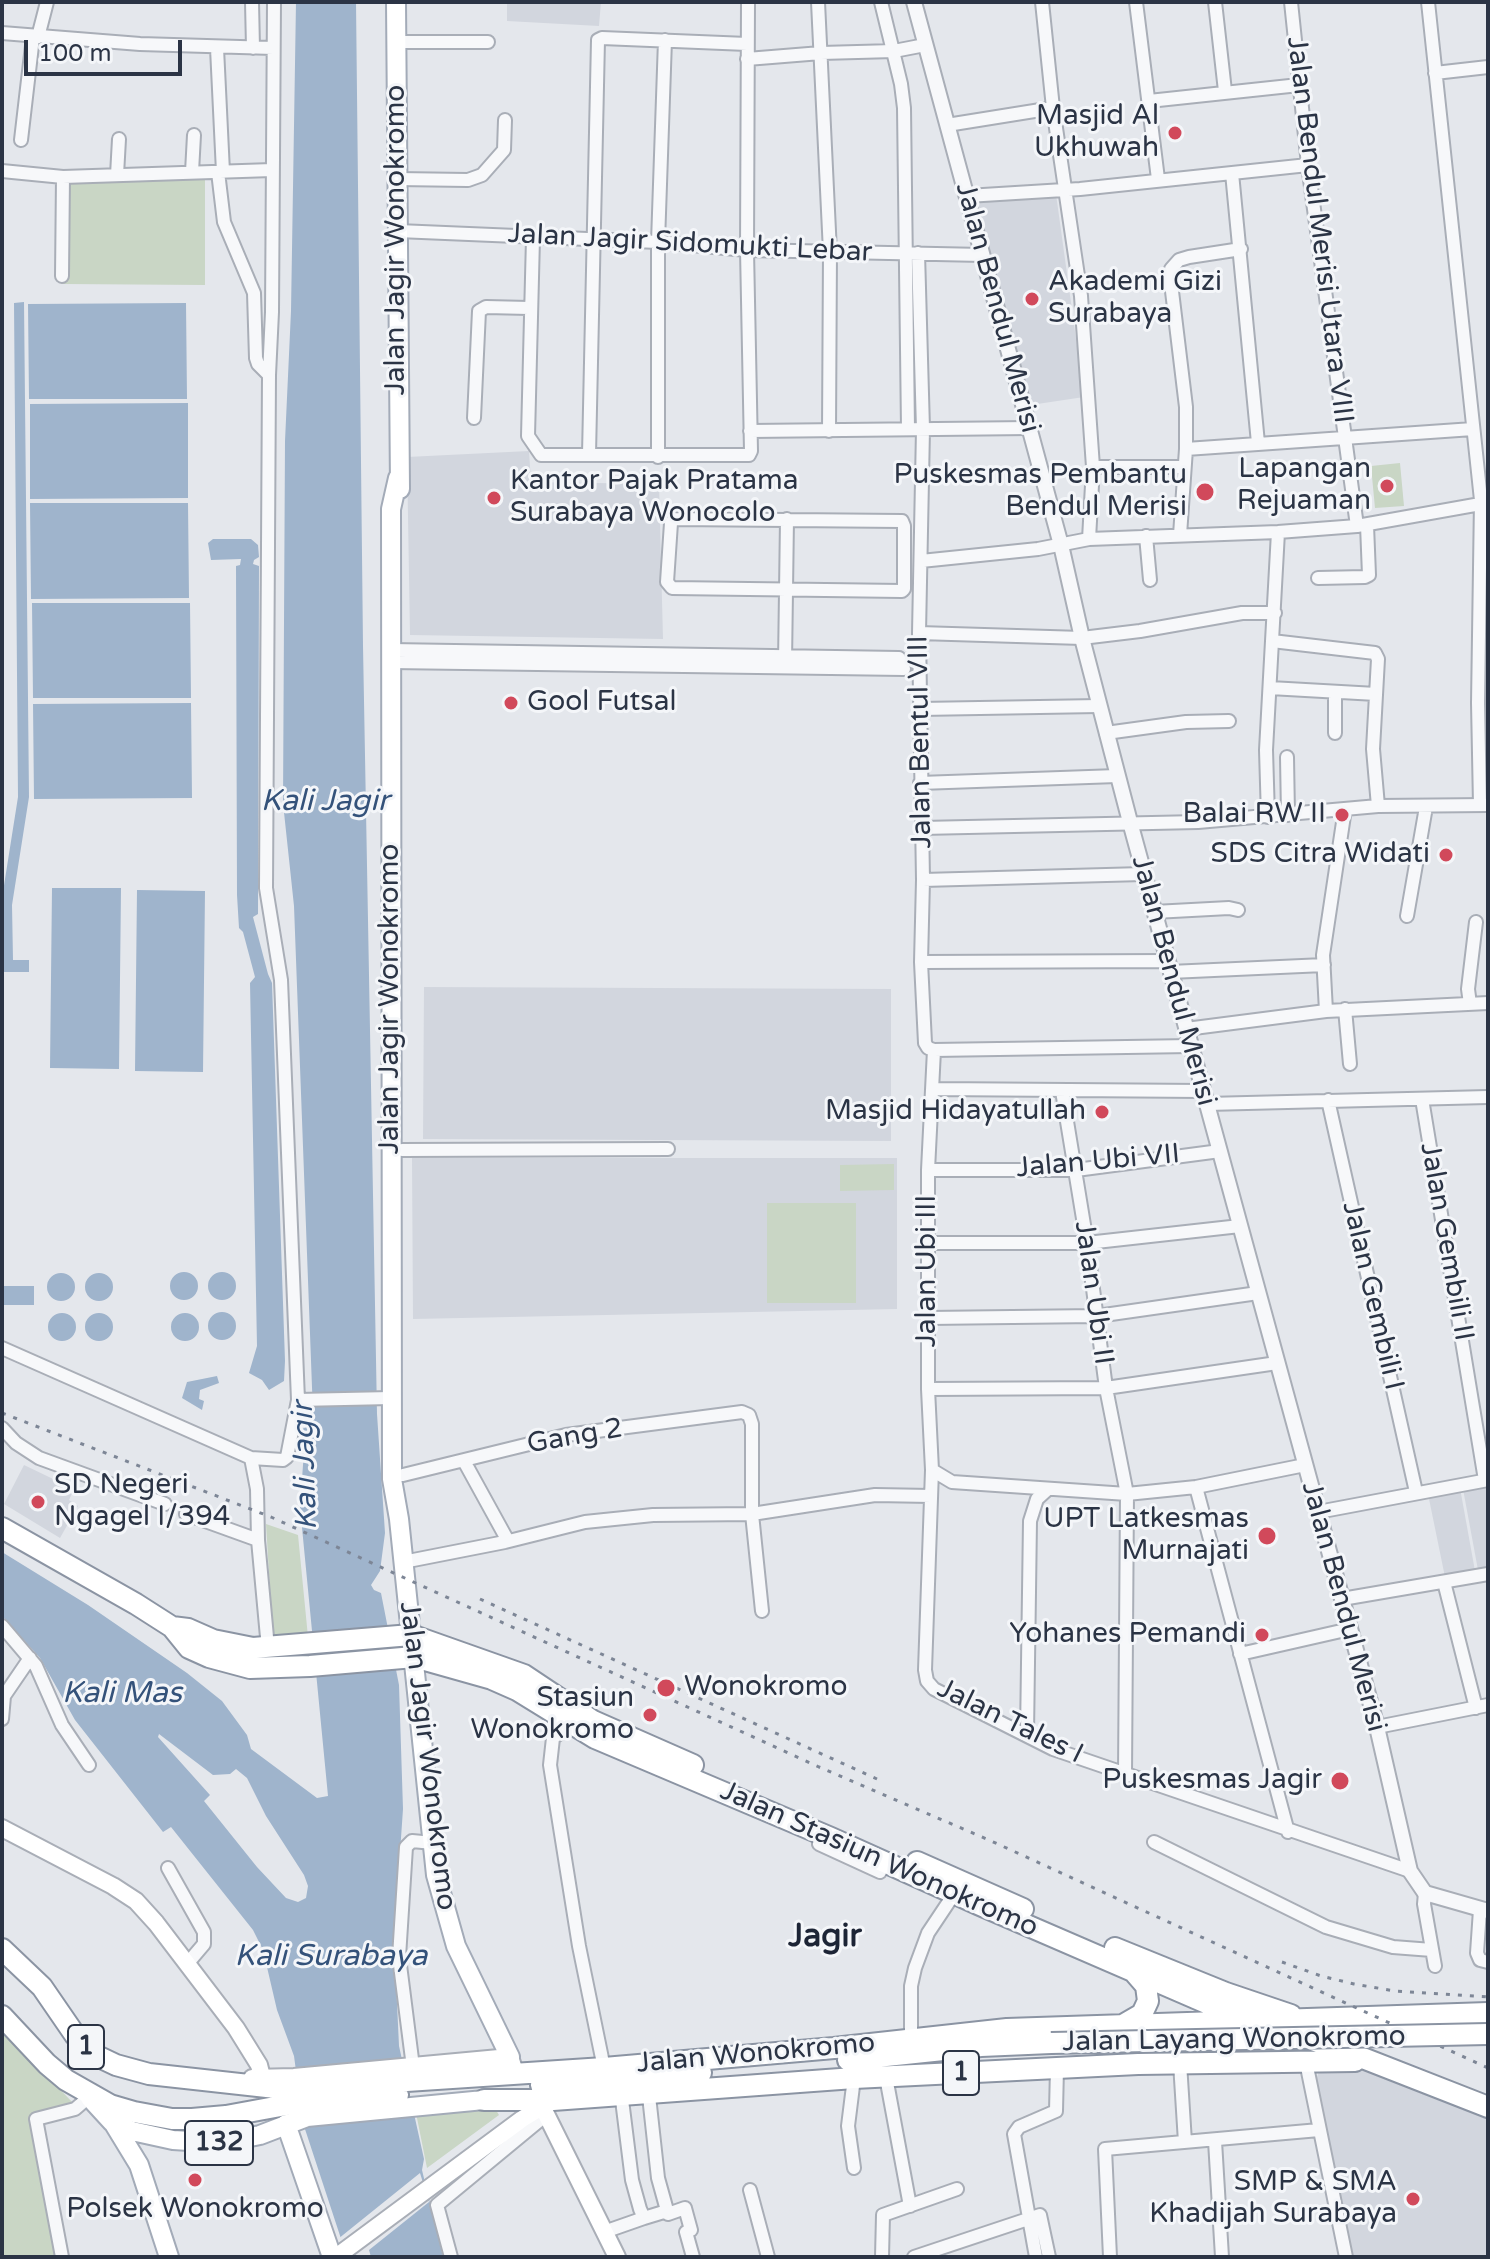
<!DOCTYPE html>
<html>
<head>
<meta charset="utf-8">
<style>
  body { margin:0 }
  #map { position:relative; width:1490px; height:2259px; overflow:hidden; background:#e4e7ec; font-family:"Varela Round",sans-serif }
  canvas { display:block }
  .frame { position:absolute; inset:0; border:4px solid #2b3445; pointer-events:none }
  .scale { position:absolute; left:24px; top:40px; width:158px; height:36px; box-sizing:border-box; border:4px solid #2b3445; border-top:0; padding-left:10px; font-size:24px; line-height:28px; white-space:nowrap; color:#2b3445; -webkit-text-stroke:6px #f4f6f9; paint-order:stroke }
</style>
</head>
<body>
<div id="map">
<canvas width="1490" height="2259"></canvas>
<div class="frame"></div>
<div class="scale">100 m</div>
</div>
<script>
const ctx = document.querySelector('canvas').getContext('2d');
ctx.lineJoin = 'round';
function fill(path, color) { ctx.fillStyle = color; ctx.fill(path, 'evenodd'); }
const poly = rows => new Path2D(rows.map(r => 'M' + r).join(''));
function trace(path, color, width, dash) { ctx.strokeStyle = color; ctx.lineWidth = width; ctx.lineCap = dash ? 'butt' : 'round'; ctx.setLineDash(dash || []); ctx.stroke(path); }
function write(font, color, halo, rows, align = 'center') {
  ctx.font = font + ' "Varela Round",sans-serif'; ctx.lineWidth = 6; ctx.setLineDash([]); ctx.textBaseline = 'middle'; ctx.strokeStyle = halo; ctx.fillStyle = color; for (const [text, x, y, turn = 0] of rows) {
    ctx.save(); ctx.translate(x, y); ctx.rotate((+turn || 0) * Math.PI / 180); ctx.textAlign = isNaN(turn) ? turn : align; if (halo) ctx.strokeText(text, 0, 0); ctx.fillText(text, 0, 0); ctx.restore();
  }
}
const built = poly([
  [507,2,601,2,599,26,507,21],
  [1056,194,1084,397,1024,406,968,201],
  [529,451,531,482,659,484,663,639,410,635,407,457],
  [424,987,891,989,891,1141,423,1139],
  [412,1158,897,1158,897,1309,413,1319],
  [24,1465,74,1489,69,1500,78,1506,60,1538,4,1504],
  [1488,1485,1488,1568,1478,1570,1463,1489],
  [1460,1488,1475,1571,1445,1577,1428,1494],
  [1350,2066,1407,2080,1488,2117,1488,2257,1351,2257,1314,2086,1319,2071]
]);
const green = poly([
  [63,179,205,179,205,285,63,284],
  [1400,463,1404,506,1375,508,1371,466],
  [894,1164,894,1190,840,1191,840,1165],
  [767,1203,856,1203,856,1303,767,1303],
  [266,1524,298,1535,308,1637,273,1639],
  [2,2029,74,2104,32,2118,60,2257,2,2257],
  [494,2107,499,2115,427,2168,416,2113]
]);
const water = poly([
  [296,2,356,2,363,646,377,1414,385,1533,380,1571,371,1585,374,1590,381,1593,399,1685,403,1809,394,1939,399,2046,424,2159,422,2170,443,2257,347,2257,303,2123,294,2056,277,2010,263,1950,253,1930,171,1827,163,1832,75,1720,40,1658,2,1616,2,1552,88,1605,187,1673,222,1701,247,1735,251,1749,317,1798,328,1796,300,1507,304,1451,295,1444,294,1432,307,1427,313,1414,294,906,283,803,285,441,291,311],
  [159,1734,213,1775,230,1774,236,1769,247,1778,266,1816,304,1875,308,1886,306,1898,298,1902,286,1898,257,1867,204,1801,210,1795,158,1737],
  [24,302,29,797,12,905,13,960,29,960,29,972,2,972,2,898,18,797,14,303],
  [186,303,187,399,29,399,28,304],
  [188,403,188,498,30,499,30,404],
  [30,503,188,503,189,598,31,599],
  [213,539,251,539,258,545,259,557,254,560,253,564,259,566,258,914,253,917,268,974,272,983,285,1361,284,1381,269,1390,262,1380,249,1373,257,1346,250,983,255,977,243,932,239,928,237,895,236,566,240,565,241,559,211,560,208,543],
  [32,603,190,603,191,698,33,698],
  [191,703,192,798,34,799,33,704],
  [52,888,121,888,119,1069,50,1068],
  [137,890,205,891,203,1072,135,1071],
  '170 1286a14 14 0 1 1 28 0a14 14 0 1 1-28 0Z',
  '208 1286a14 14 0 1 1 28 0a14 14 0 1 1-28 0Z',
  '85 1287a14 14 0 1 1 28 0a14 14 0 1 1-28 0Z',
  '47 1287a14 14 0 1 1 28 0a14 14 0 1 1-28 0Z',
  [2,1286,34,1286,34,1305,2,1305],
  '208 1326a14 14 0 1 1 28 0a14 14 0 1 1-28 0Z',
  '48 1327a14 14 0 1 1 28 0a14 14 0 1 1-28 0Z',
  '85 1327a14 14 0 1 1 28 0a14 14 0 1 1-28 0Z',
  '171 1327a14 14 0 1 1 28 0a14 14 0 1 1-28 0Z',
  [217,1376,219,1383,200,1390,199,1399,204,1401,202,1410,182,1398,187,1382]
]);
const pier = poly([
  [420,2173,429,2202,369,2250,371,2257,343,2257,338,2239]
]);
const minor = poly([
  [252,2,253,48],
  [818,2,830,252,829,431],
  [881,2,901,84,904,108,908,429],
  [1042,2,1053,108,1081,296,1093,467,1089,539],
  [1136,2,1158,179],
  [1215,2,1225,91],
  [1291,2,1308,165,1357,526],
  [1428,2,1481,500,1478,703,1480,805],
  [2,33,140,44,273,48],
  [38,37,47,2],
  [396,42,488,42],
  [217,48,223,172],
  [747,59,821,53,894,51,925,45],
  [1435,73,1488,67],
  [1149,101,1299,85],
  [947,125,1053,108],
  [21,140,33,37],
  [2,171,63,177,272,170],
  [192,172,194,135],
  [218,172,224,222,254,293,256,358,258,364,269,375,266,888,281,980,298,1400],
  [1232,173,1258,443],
  [117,175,119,139],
  [397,179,468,180,482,175,504,150,505,120],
  [967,196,1080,189,1308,165],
  [398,231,658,242,747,250,983,255],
  [533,238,528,436,541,455,749,455,751,451,747,250,748,2],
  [918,253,923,429,919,633,923,880,921,962,925,1043,928,1048,934,1050],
  [62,276,63,177],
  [269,375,272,312,274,2],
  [474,418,479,311,486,307,529,308],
  [750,431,1030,428],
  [1186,449,1473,429],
  [589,454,598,40,602,38,747,44],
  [658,457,658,242,665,40],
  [1093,467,1184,467],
  [674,519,902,521,904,526,904,589,902,591,672,588,667,582,671,523,674,519],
  [1180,535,1186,449,1186,407,1171,283,1171,269,1179,260,1189,257,1241,249],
  [1146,536,1150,580],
  [921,561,1038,549,1089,539,1278,532,1357,526,1486,503],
  [1318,578,1365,577,1369,575,1367,525],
  [919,633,1082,638,1140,631,1242,613,1275,613],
  [1272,641,1375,653,1378,659,1373,749,1378,806],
  [391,662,904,669,899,658,391,650],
  [785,663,787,519],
  [1270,688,1376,694],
  [920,709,1099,706],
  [1106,733,1186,722,1229,721],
  [1335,733,1335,692],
  [1287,757,1288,815],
  [920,783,1117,776],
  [1268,817,1266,750,1278,532],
  [922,828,1198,822,1378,806,1488,805],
  [923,880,1143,874],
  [1154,912,1229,908,1238,910],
  [1407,916,1426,807],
  [921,962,1167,961],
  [1170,972,1324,965],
  [1470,1004,1468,989,1476,922],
  [1345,1009,1350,1064],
  [1326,1011,1323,955,1345,809],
  [1186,1029,1326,1011,1488,1003],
  [934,1050,928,1170,928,1389,932,1470,925,1670,927,1681,934,1689,1053,1749,1410,1871],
  [934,1050,1191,1046],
  [934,1089,1203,1091],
  [1062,1091,1087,1243,1106,1388,1127,1494,1125,1775],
  [1422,1099,1485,1480],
  [1328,1100,1416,1492],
  [1207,1104,1488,1097],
  [402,1150,668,1149],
  [928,1170,1076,1170,1220,1151],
  [927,1243,1087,1243,1240,1226],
  [928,1318,1097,1316,1258,1293],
  [2,1348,251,1458,283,1460,287,1457,298,1400,391,1398],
  [928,1389,1106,1388,1277,1363],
  [2,1428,16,1443,39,1458,165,1504],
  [251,1458,257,1489,258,1540,268,1648],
  [464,1461,508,1541],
  [932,1470,952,1482,1127,1494,1196,1487,1305,1465],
  [403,1475,566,1435,742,1412,749,1415,752,1424,752,1514,762,1611],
  [1196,1487,1288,1832],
  [1318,1512,1488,1480],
  [186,1514,258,1540],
  [403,1562,505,1542,585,1522,653,1515,752,1514,875,1495,931,1496],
  [1444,1582,1476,1708],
  [1342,1599,1488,1574],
  [2,1626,36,1666,62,1725,89,1765],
  [1240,1654,1350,1629],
  [2,1719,4,1696,30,1658],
  [572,1724,553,1738,550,1765,579,1946,604,2068],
  [1377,1727,1488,1705],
  [1027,1734,1030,1521,1037,1499,1048,1489],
  [1154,1842,1326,1927,1393,1947,1432,1950],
  [819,1844,880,1872],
  [168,1868,204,1932,204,1944,187,1964],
  [1425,1893,1424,1904,1435,1966],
  [1480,1910,1477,1953,1480,1960,1488,1962],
  [911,2040,911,1986,915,1968,928,1933,954,1894],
  [1306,2062,1346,2257],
  [1180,2063,1185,2142],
  [413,2067,399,1957,406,1847,412,1841,433,1843],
  [886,2077,910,2206],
  [854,2078,848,2126,854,2168],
  [648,2087,658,2178,668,2214,685,2208,691,2230,686,2232,693,2257],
  [621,2092,632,2180,640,2209,644,2218,667,2211],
  [1215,2141,1222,2257],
  [750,2190,768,2257],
  [604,2232,644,2218],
  [62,2257,36,2119,75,2109,89,2097],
  [451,2257,437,2205,546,2115],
  [882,2257,883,2215,957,2189],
  [914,2257,1040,2215,1049,2257],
  [1036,2257,1014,2134,1019,2127,1056,2111,1057,2068],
  [1110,2257,1105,2149,1319,2130]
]);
const tertiary = poly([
  [914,2,1061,545,1082,638,1130,822,1377,1727,1410,1871,1425,1893,1488,1911]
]);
const secondary = poly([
  [2,1828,113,1886,136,1901,156,1923,236,2028,259,2065,262,2077],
  [252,2078,294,2077,510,2057,513,2066],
  [542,2106,617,2257],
  [336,2257,522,2119,555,2099]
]);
const primary = poly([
  [396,2,400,489],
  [398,478,391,509,392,1479,399,1519,436,1875,456,1946,510,2057],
  [90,2098,112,2122,132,2131,173,2140,221,2143,260,2135,307,2117,484,2100],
  [114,2124,139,2165,169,2257],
  [286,2124,332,2257]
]);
const trunk = poly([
  [2,1528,136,1604,172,1627,189,1648,209,1657,250,1668,310,1666,414,1657,492,1679,517,1690,595,1738,831,1838,980,1905,1209,2004,1350,2053,1488,2107],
  [172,1627,188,1629,213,1640,253,1648,411,1635,524,1675,593,1721,693,1765],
  [917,1862,1023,1909],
  [1115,1948,1226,1993,1291,2015],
  [2,1949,42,1987,75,2035,95,2055,116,2065,149,2074,285,2089,604,2068,834,2048,1007,2029,1488,2013],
  [2,2016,47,2064,66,2080,110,2105,134,2112,172,2119,192,2119,226,2116,286,2105,398,2095],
  [1123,2025,1142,2014,1148,2001,1146,1986,1133,1971],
  [848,2060,981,2046,1051,2043],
  [541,2085,701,2073],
  [484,2100,553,2100,854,2078,1138,2064,1355,2061]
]);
const rail = poly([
  [2,1413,271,1517,819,1767,989,1840,1488,2068],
  [480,1599,877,1779],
  [1282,1962,1321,1976,1354,1984,1395,1991,1488,1997]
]);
const trunkBridge = poly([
  [1051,2043,1488,2034]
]);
const markers = [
  [1175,133,8,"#d1495b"],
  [1032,299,8,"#d1495b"],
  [1387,486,8,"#d1495b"],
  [1205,492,10,"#d1495b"],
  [494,498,8,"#d1495b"],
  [511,703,8,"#d1495b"],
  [1342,815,8,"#d1495b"],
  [1446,855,8,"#d1495b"],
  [1102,1112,8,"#d1495b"],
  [38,1502,8,"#d1495b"],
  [1267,1536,10,"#d1495b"],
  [1262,1635,8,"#d1495b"],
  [666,1688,10,"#d1495b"],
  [650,1715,8,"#d1495b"],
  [1340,1781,10,"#d1495b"],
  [195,2180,8,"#d1495b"],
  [1413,2199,8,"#d1495b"]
];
const shields = [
  [86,2047,36],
  [961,2073,36],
  [219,2143,68]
];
const shieldNames = [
  ["1",86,2047],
  ["1",961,2073],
  ["132",219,2143]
];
const poiNames = [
  ["Masjid Al",1159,117],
  ["Ukhuwah",1159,149],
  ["Akademi Gizi",1048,283,"left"],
  ["Surabaya",1048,315,"left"],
  ["Lapangan",1371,470],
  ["Rejuaman",1371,502],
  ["Puskesmas Pembantu",1187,476],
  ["Bendul Merisi",1187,508],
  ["Kantor Pajak Pratama",510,482,"left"],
  ["Surabaya Wonocolo",510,514,"left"],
  ["Gool Futsal",527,703,"left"],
  ["Balai RW II",1326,815],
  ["SDS Citra Widati",1430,855],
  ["Masjid Hidayatullah",1086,1112],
  ["SD Negeri",54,1486,"left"],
  ["Ngagel I/394",54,1518,"left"],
  ["UPT Latkesmas",1249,1520],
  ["Murnajati",1249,1552],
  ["Yohanes Pemandi",1246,1635],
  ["Wonokromo",684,1688,"left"],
  ["Stasiun",634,1699],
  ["Wonokromo",634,1731],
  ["Puskesmas Jagir",1322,1781],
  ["SMP & SMA",1397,2183],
  ["Khadijah Surabaya",1397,2215],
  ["Polsek Wonokromo",195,2210,"center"]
];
const streetNames = [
  ["Jalan Bendul Merisi Utara VIII",1319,230,83],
  ["Jalan Jagir Wonokromo",397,240,-90],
  ["Jalan Jagir Sidomukti Lebar",690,244,3],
  ["Jalan Bendul Merisi",997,308,75],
  ["Jalan Bentul VIII",921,742,-91],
  ["Jalan Bendul Merisi",1173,981,75],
  ["Jalan Jagir Wonokromo",391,999,-90],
  ["Jalan Ubi VII",1098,1162,-5],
  ["Jalan Gembili II",1446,1242,80],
  ["Jalan Ubi III",928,1271,-90],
  ["Jalan Ubi II",1093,1293,82],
  ["Jalan Gembili I",1372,1296,77],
  ["Gang 2",575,1437,-10],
  ["Jalan Bendul Merisi",1343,1607,75],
  ["Jalan Tales I",1010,1722,26],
  ["Jalan Jagir Wonokromo",427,1756,83],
  ["Jalan Stasiun Wonokromo",879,1860,24],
  ["Jalan Layang Wonokromo",1234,2040,-1],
  ["Jalan Wonokromo",756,2054,-5]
];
const waterNames = [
  ["Kali Jagir",325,802],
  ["Kali Jagir",306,1466,-92],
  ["Kali Mas",122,1694],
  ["Kali Surabaya",331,1957]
];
const quarterNames = [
  ["Jagir",825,1938]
];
fill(built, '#d2d6de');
fill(green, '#c9d6c5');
fill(water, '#9fb4cc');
fill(pier, '#e4e7ec');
trace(minor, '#a9aeb7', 16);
trace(tertiary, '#a9aeb7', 18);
trace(secondary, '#a9aeb7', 20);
trace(primary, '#a3abb8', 22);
trace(trunk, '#8b94a3', 24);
trace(minor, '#f7f8fa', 12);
trace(tertiary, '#f7f8fa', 14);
trace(secondary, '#fff', 16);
trace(primary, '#fff', 18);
trace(trunk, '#fff', 20);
trace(rail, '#7d8696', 3, [4, 8]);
trace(trunkBridge, '#8b94a3', 24, []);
trace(trunkBridge, '#fff', 20);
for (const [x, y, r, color] of markers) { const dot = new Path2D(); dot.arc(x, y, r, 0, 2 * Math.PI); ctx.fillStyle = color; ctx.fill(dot); trace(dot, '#f4f6f9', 3); }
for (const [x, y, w] of shields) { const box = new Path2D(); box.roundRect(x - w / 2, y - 22, w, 44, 6); ctx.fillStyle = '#f4f6f9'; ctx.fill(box); trace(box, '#2b3445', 2); }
write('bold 26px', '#2b3445', null, shieldNames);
write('28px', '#2b3445', '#f4f6f9', poiNames, 'right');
write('28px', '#2b3445', '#f4f6f9', streetNames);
write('italic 30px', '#34527a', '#f4f6f9', waterNames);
write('bold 32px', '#1d2536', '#f4f6f9', quarterNames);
</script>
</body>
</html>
